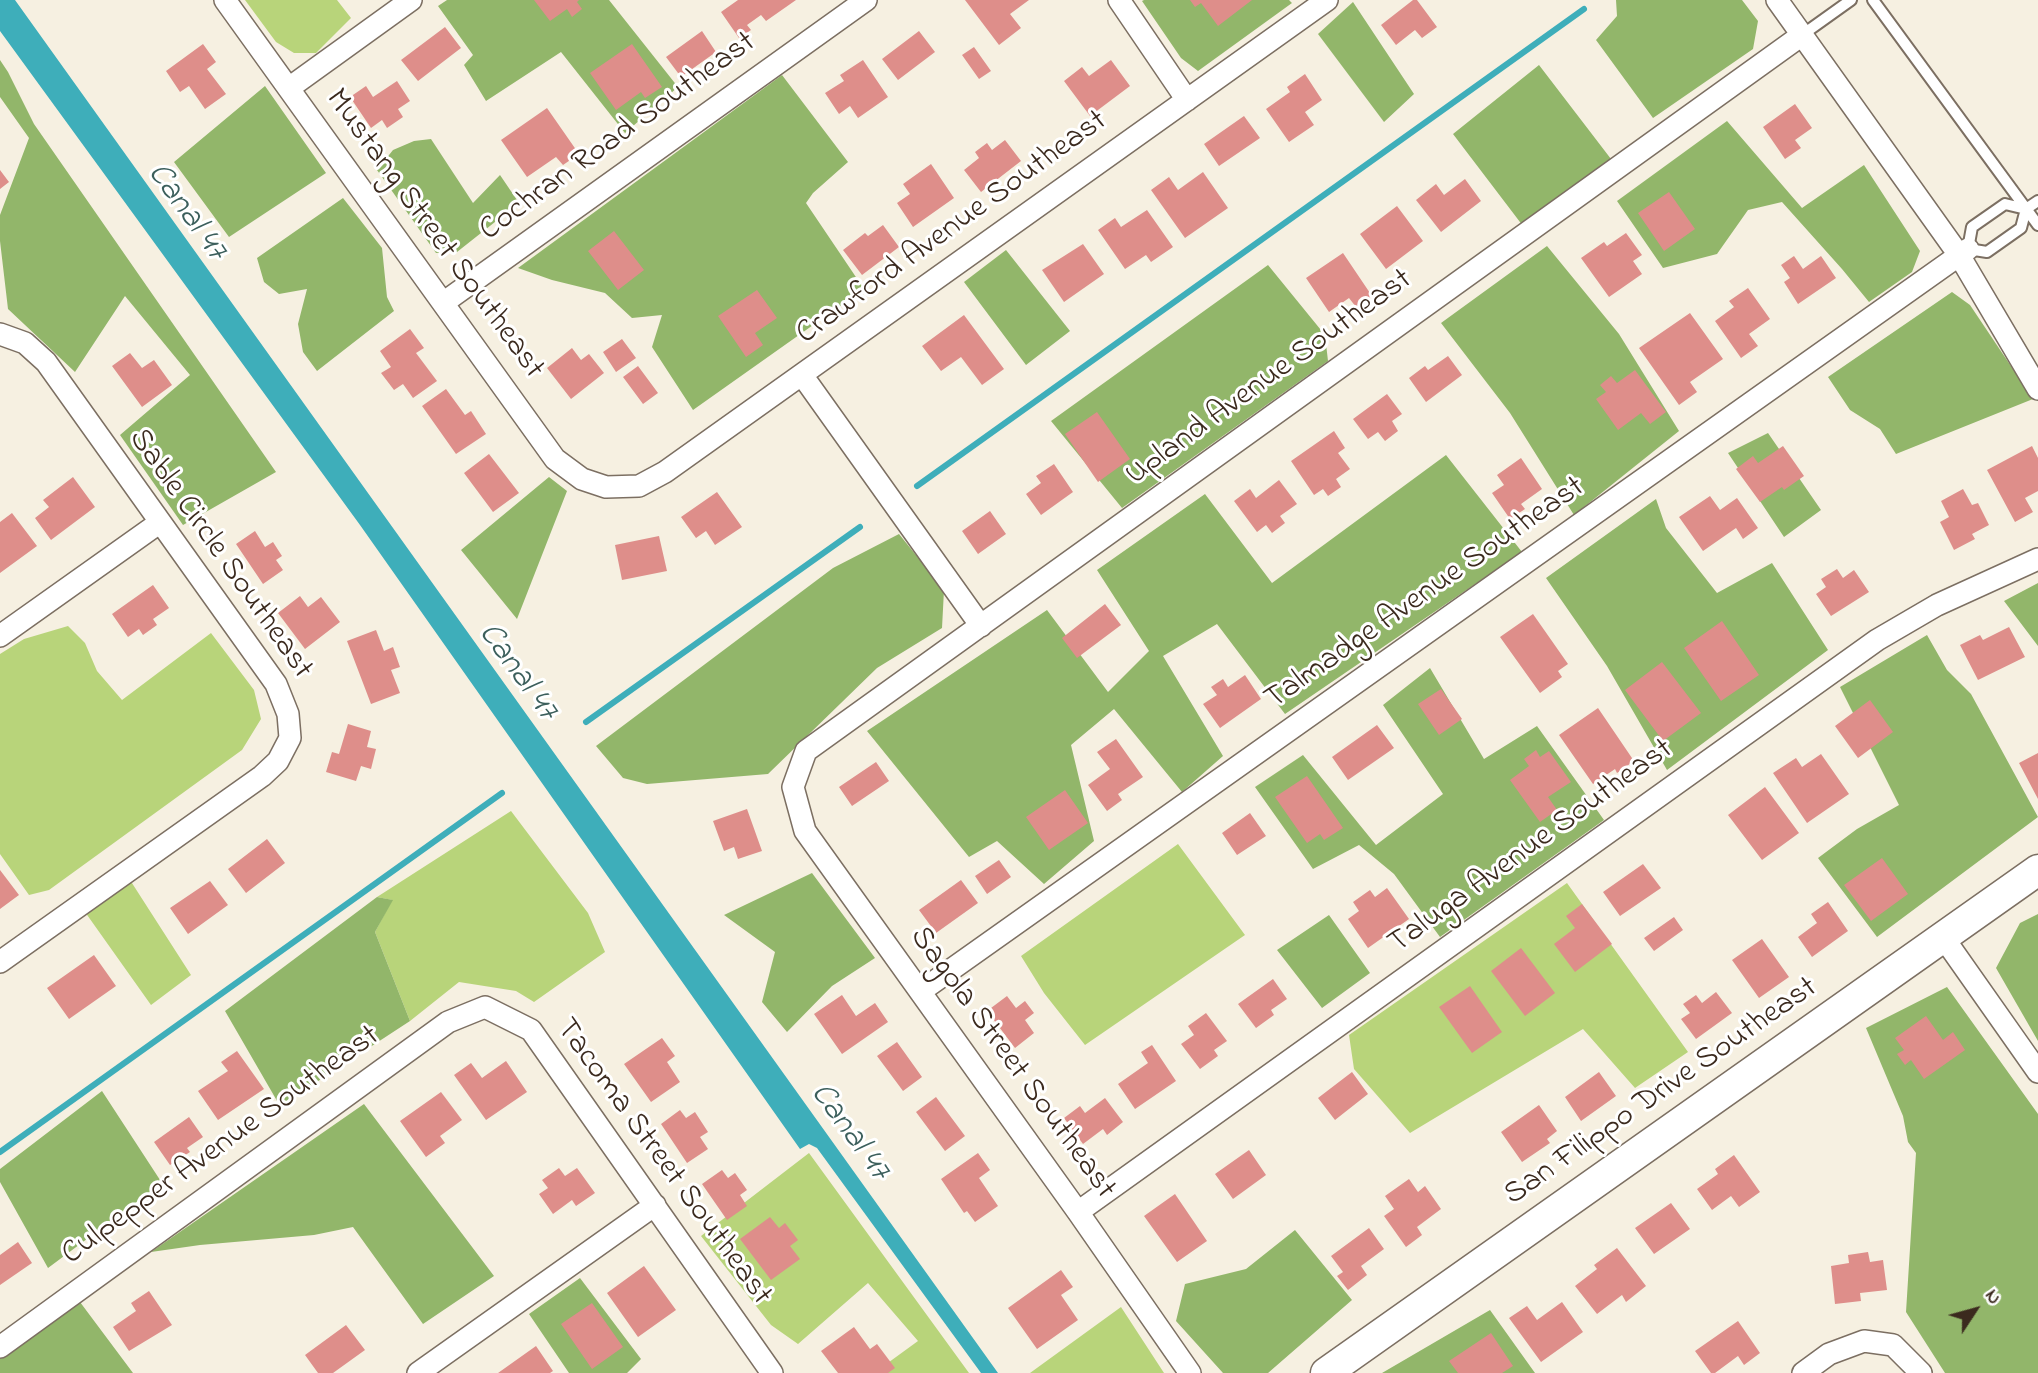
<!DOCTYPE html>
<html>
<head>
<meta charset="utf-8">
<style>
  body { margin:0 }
  #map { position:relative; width:2038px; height:1373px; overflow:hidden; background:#f6f0e1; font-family:"Indie Flower",sans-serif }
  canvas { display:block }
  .north { position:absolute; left:1940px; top:1275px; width:70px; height:70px; -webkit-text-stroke:5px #fff; paint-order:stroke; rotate:54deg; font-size:19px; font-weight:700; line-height:28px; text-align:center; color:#3b2a1e }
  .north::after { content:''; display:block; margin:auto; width:24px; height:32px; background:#3b2a1e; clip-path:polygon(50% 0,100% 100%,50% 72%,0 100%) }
</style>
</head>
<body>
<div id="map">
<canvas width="2038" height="1373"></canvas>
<div class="north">N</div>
</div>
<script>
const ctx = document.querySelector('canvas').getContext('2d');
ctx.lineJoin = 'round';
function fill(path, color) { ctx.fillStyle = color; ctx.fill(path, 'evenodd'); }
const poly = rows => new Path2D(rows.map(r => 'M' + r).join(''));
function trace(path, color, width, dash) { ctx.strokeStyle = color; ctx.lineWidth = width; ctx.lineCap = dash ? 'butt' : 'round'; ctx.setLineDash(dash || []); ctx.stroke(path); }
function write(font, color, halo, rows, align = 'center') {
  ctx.font = font + ' "Indie Flower",sans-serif'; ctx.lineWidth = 6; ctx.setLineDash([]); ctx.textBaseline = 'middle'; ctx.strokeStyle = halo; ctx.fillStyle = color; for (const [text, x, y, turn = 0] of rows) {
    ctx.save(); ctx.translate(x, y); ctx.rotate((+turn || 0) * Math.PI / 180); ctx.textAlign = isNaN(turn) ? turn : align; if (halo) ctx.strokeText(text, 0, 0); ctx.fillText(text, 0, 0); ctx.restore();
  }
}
const green = poly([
  [245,0,337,0,351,18,316,53,294,53,276,42],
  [68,626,85,643,97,671,122,700,211,633,254,690,261,719,242,750,49,890,29,895,0,854,0,654,24,639],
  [511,811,588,913,605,952,534,1002,516,991,459,982,410,1021,375,932,392,900,377,897],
  [1178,844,1245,935,1085,1045,1044,993,1021,956],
  [130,880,191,975,151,1005,85,912],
  [1567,883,1688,1052,1635,1088,1583,1029,1410,1133,1354,1069,1349,1035],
  [809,1153,969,1373,874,1373,918,1341,868,1283,798,1344,771,1325,701,1236],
  [1121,1307,1164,1373,1030,1373]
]);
const forest = poly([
  [447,0,609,0,678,87,625,133,561,52,486,101,464,65,473,55,438,6],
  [1144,0,1289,0,1292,3,1198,71,1181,58,1142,1],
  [1616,0,1742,0,1758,21,1753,49,1653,118,1596,40,1617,16],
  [1353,2,1414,94,1384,122,1318,34],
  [0,60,8,72,34,124,276,472,183,525,120,435,190,375,125,296,75,372,8,309,0,241,0,215,29,138,0,97],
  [1539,65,1611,159,1523,226,1453,134],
  [782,75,848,162,813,193,806,203,864,289,693,410,652,347,662,315,632,318,605,293,552,280,518,268],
  [265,86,326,173,229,237,174,162],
  [1727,121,1802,208,1864,165,1920,251,1912,272,1869,302,1842,269,1782,202,1748,210,1717,254,1663,268,1617,201],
  [431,139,473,203,500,175,519,203,457,252,436,253,377,170,393,150,414,141],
  [343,198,382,248,387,297,394,311,317,371,303,352,298,324,307,289,279,294,264,282,257,258],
  [1547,246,1619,334,1679,431,1574,515,1510,413,1441,323],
  [1006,250,1070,331,1026,365,964,282],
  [1268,265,1325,335,1328,361,1122,508,1051,421],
  [1952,292,1970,305,2033,399,1896,454,1880,429,1850,410,1828,377],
  [1768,433,1821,510,1784,537,1728,453],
  [1446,455,1522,552,1285,714,1217,624,1163,656,1223,756,1182,792,1114,709,1071,745,1094,841,1044,884,997,841,969,857,867,731,1047,610,1108,692,1149,651,1097,570,1205,494,1272,583],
  [549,477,567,491,517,619,461,550],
  [1656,499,1666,528,1717,593,1772,563,1828,650,1667,770,1607,666,1546,578],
  [899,534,944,590,942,628,877,668,768,774,647,784,623,778,596,746,833,568],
  [2038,583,2038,646,2004,601],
  [1927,635,1947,670,1971,694,2038,817,1877,937,1818,858,1857,829,1899,805,1840,687],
  [1430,668,1484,759,1537,726,1604,820,1440,937,1394,874,1359,845,1313,869,1255,787,1303,755,1376,845,1443,794,1383,705],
  [812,873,875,958,832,986,787,1032,762,1002,775,952,724,915],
  [377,897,393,900,375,932,410,1021,280,1106,225,1011],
  [2038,914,2038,1041,1996,968,2020,923],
  [1329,915,1370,973,1322,1008,1277,950],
  [1947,987,2038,1114,2038,1373,1945,1373,1906,1312,1916,1153,1908,1142,1903,1116,1866,1028],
  [102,1091,162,1183,48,1268,0,1182,0,1169],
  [364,1104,494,1276,423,1324,353,1227,314,1235,200,1245,151,1252],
  [1295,1230,1352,1300,1268,1373,1223,1373,1176,1321,1185,1284,1246,1269],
  [580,1278,641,1359,627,1373,569,1373,529,1314],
  [80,1302,133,1373,0,1373,0,1359],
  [1490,1310,1535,1373,1382,1373]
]);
const water = poly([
  [0,0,15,0,998,1373,981,1373,817,1148,809,1144,800,1149,360,525,0,31]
]);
const stream = poly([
  [917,486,1584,9],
  [586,722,860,527],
  [0,1152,502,793]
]);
const building = poly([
  [534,0,579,0,577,2,582,9,572,17,567,9,550,21],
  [738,0,796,0,766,21,761,15,747,25,751,30,739,38,721,12],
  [965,0,1029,0,1010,14,1021,28,999,45],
  [1190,0,1252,0,1218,26,1201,3,1195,7],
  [1413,0,1417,0,1437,27,1422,38,1415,30,1396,45,1381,25],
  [445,27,461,48,418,81,401,60],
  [702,31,716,52,681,77,666,57],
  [919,31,935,52,898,80,882,59],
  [203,44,216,62,207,69,226,94,205,109,189,86,180,92,166,71],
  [632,44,662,87,645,98,641,92,616,110,590,73],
  [974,47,991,71,979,79,962,55],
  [863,60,888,97,858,118,850,106,839,114,825,93,844,81,840,75],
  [1111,60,1130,86,1090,116,1064,81,1082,67,1089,76],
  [1305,74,1322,100,1305,112,1314,125,1289,142,1266,109,1290,92,1287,87],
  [397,81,410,101,398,109,403,117,387,128,382,120,371,128,350,97,366,86,373,97],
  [1795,104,1812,128,1795,140,1801,148,1785,159,1763,127],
  [547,108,579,154,563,165,556,157,527,177,501,140],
  [1244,116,1260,138,1219,166,1204,144],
  [1005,140,1021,161,981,192,964,170,979,158,975,152,987,143,992,150],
  [931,164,954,198,913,227,897,203,910,194,903,184],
  [0,170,9,182,0,189],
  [1203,172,1228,208,1185,238,1151,190,1169,177,1178,190],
  [1465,179,1481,201,1441,232,1416,200,1436,184,1444,195],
  [1669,192,1695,229,1664,251,1638,213],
  [1397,206,1423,241,1386,269,1360,234],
  [1147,210,1173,247,1151,262,1146,255,1125,269,1098,230,1115,218,1121,227],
  [883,225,899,247,862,275,843,250,865,233,868,236],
  [614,231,644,270,618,290,588,251],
  [1626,233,1642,255,1633,261,1642,274,1609,297,1581,258,1604,242,1607,246],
  [1083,244,1104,274,1064,302,1042,270],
  [1343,253,1372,296,1356,307,1349,298,1329,312,1306,278],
  [1794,256,1803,269,1821,256,1836,278,1798,304,1784,282,1790,278,1781,265],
  [1748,288,1770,319,1749,334,1758,346,1741,358,1715,321,1734,307,1729,301],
  [757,290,777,318,755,333,763,345,746,357,718,316],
  [1690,313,1723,359,1690,382,1697,392,1679,405,1639,348],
  [964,315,1004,369,982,385,961,357,941,371,922,346],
  [410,329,424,348,416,353,437,381,413,398,403,384,394,390,381,373,391,367,380,351],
  [622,339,636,358,616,372,603,352],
  [572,348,581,360,589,354,604,373,571,399,547,368],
  [130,353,142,368,154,360,172,385,142,407,112,366],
  [1448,356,1462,375,1426,402,1409,378,1425,366,1428,370],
  [638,366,658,393,643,404,623,377],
  [1635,370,1666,412,1650,424,1641,413,1618,430,1596,399,1606,392,1600,385,1611,376,1617,383],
  [446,389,465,415,471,411,486,434,456,454,422,406],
  [1387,394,1402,414,1392,421,1398,431,1385,441,1378,432,1368,439,1353,419],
  [1097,412,1130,459,1098,482,1065,434],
  [1334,431,1345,448,1338,453,1350,469,1336,479,1341,487,1328,496,1323,489,1314,495,1291,461],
  [1783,446,1804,476,1784,490,1782,487,1760,502,1736,469,1753,456,1758,463],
  [2032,446,2038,458,2038,491,2025,498,2033,512,2015,522,1987,470],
  [489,454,519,493,493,512,464,473],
  [1521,458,1542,489,1521,504,1525,509,1510,519,1492,493,1504,485,1497,475],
  [1054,464,1073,492,1041,515,1026,494,1041,483,1036,476],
  [73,477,95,507,51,540,35,518,49,507,43,500],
  [1279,480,1297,504,1280,516,1285,523,1272,533,1266,525,1257,532,1234,501,1250,489,1256,498],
  [1963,489,1972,505,1978,503,1989,525,1972,534,1975,539,1954,550,1940,522,1949,517,1941,501],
  [717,492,742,527,715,545,706,531,696,538,681,517],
  [1710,496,1720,510,1737,498,1758,528,1743,539,1736,528,1703,551,1679,517],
  [990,511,1006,534,978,554,962,531],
  [12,513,37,546,0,573,0,522],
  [255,531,265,547,273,542,282,556,276,560,283,570,263,584,236,544],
  [659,536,667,571,622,580,615,545],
  [1837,569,1843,578,1854,570,1869,592,1831,616,1816,594,1826,587,1821,579],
  [153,585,169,608,153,619,157,625,143,635,139,629,128,637,112,614],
  [300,596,308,607,321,597,340,622,305,649,278,613],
  [1105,604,1121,625,1077,658,1062,638],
  [1533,614,1568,664,1558,671,1562,677,1540,693,1500,637],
  [1722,621,1759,675,1721,701,1684,648],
  [2009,627,2025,657,1978,680,1960,645,1980,635,1983,640],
  [376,630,384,651,393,647,400,667,391,670,400,693,371,704,347,641],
  [1662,662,1701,713,1663,741,1625,690],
  [1245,675,1261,699,1220,728,1203,704,1217,695,1211,687,1223,679,1228,687],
  [1441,689,1462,719,1439,735,1418,704],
  [1870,700,1893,732,1858,758,1835,726],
  [1598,708,1634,761,1617,773,1615,769,1593,784,1559,735],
  [348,724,371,731,367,747,376,749,371,769,361,766,356,781,326,772,332,752,339,754],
  [1377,725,1394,748,1348,780,1332,757],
  [1116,739,1143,777,1118,794,1122,800,1107,811,1088,785,1110,769,1097,752],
  [1536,750,1540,757,1549,751,1571,782,1548,797,1557,810,1540,822,1510,780,1529,766,1524,759],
  [2038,753,2038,799,2019,763],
  [1821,754,1849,794,1807,823,1773,773,1796,758,1802,767],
  [876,762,889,781,852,806,839,787],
  [1307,776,1343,828,1324,840,1320,834,1307,843,1275,797],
  [1765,787,1799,833,1762,860,1728,815],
  [1065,790,1088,823,1049,850,1026,817],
  [747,809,762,851,738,859,734,847,724,851,713,821],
  [1250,813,1266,836,1237,855,1222,833],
  [267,839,285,863,246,893,228,869],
  [1882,858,1908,894,1871,921,1844,885],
  [999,860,1011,877,987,894,975,876],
  [1643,864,1661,888,1620,916,1603,892],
  [0,870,19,895,0,909],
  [961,880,978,903,936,933,919,910],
  [210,881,228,905,188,934,170,908],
  [1387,888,1409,919,1368,948,1348,919,1359,911,1353,902,1370,890,1375,897],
  [1828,902,1848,931,1812,957,1798,937,1817,923,1811,914],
  [1582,904,1612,944,1575,972,1554,944,1575,928,1566,916],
  [1674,917,1683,930,1654,951,1644,938],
  [1762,939,1789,977,1759,998,1732,960],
  [1521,948,1555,993,1525,1016,1491,971],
  [94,955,116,986,69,1019,47,988],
  [1273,979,1287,999,1271,1010,1274,1015,1256,1028,1238,1004],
  [1470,986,1502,1032,1472,1053,1439,1007],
  [1716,992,1732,1013,1696,1039,1681,1019,1690,1013,1683,1004,1696,995,1702,1003],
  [842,995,856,1016,875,1003,888,1022,842,1054,814,1014],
  [1007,996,1016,1008,1025,1001,1034,1013,1025,1020,1034,1033,1015,1048,987,1011],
  [1206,1013,1227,1041,1214,1050,1218,1056,1200,1069,1181,1044,1194,1035,1188,1026],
  [1926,1016,1943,1040,1953,1032,1965,1050,1924,1079,1911,1060,1905,1065,1897,1054,1904,1050,1895,1038],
  [662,1038,675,1056,667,1062,680,1082,651,1102,624,1064],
  [897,1042,922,1077,903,1091,877,1056],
  [1152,1045,1176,1081,1135,1109,1118,1084,1148,1063,1141,1052],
  [237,1051,264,1089,218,1120,198,1091,228,1071,221,1062],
  [506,1061,527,1092,486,1120,454,1075,471,1063,482,1078],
  [1352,1072,1368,1094,1335,1120,1318,1098],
  [1599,1072,1616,1096,1581,1121,1565,1097],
  [441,1092,462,1120,440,1136,445,1143,426,1157,400,1121],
  [936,1097,965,1136,945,1151,916,1112],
  [1105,1098,1123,1122,1107,1135,1103,1129,1083,1144,1064,1118,1080,1106,1085,1113],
  [1539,1105,1557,1131,1547,1139,1550,1143,1522,1162,1501,1132],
  [680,1110,686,1118,695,1112,708,1132,700,1137,708,1149,687,1163,661,1124],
  [189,1117,203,1137,187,1148,190,1152,170,1165,154,1142],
  [1249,1150,1266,1175,1233,1199,1215,1174],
  [978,1153,990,1170,979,1178,998,1206,975,1222,967,1211,964,1213,941,1179],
  [1734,1155,1760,1192,1739,1207,1731,1196,1712,1210,1697,1189,1718,1174,1715,1169],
  [559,1168,565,1176,577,1168,595,1193,576,1206,572,1200,553,1214,539,1194,548,1188,542,1180],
  [722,1170,728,1178,735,1173,747,1190,740,1195,747,1206,727,1220,702,1184],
  [1409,1179,1418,1192,1425,1186,1441,1209,1417,1227,1422,1235,1406,1247,1384,1216,1394,1209,1385,1196],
  [1175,1194,1207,1241,1177,1262,1144,1216],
  [1671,1203,1690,1229,1654,1254,1635,1228],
  [770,1217,779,1228,785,1223,798,1240,790,1246,800,1259,771,1280,740,1239],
  [1369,1228,1384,1249,1361,1266,1367,1275,1348,1290,1337,1276,1343,1272,1331,1256],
  [18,1242,32,1263,0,1285,0,1255],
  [1617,1248,1646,1286,1626,1302,1622,1295,1597,1314,1575,1286,1597,1269,1594,1265],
  [1868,1252,1870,1262,1883,1260,1887,1290,1860,1293,1861,1301,1835,1304,1831,1266,1849,1263,1848,1255],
  [644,1266,676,1310,638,1337,607,1293],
  [1061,1270,1073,1287,1061,1295,1078,1320,1037,1349,1008,1308],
  [149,1291,172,1325,129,1351,113,1327,136,1311,131,1303],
  [1562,1302,1583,1332,1541,1362,1509,1318,1527,1306,1537,1320],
  [592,1303,623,1347,592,1369,561,1324],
  [1738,1321,1760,1353,1744,1365,1738,1356,1715,1373,1711,1373,1695,1351],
  [346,1325,365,1350,333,1373,318,1373,305,1355],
  [854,1327,870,1349,877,1344,895,1368,888,1373,838,1373,821,1351],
  [1491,1333,1513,1366,1502,1373,1458,1373,1449,1361],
  [536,1346,553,1371,550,1373,498,1373]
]);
const lane = poly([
  [1873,0,2038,225],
  [1802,35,1851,0],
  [2026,209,2005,204,1972,227,1968,249,1987,252,2021,228,2026,209,2038,201]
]);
const street = poly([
  [225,0,555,459,582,479,606,487,639,486,665,472,1327,0],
  [1119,0,1187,100],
  [1777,0,1959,255,2038,389],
  [289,88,411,0],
  [443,303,866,0],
  [0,334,25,343,46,362,276,684,288,714,290,738,278,761,262,776,0,962],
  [802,375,981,626],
  [0,636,159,523],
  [1943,937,2038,1072],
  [921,991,1968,249],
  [1078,1212,1877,640,1937,605,2038,559],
  [0,1347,448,1022,485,1007,531,1030,772,1373],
  [418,1373,655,1205],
  [1190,1373,1078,1212,805,831,793,787,806,751,1802,35],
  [1803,1373,1829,1354,1864,1341,1893,1345,1921,1373]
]);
const secondary = poly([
  [1326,1373,2038,870]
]);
const streetNames = [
  ["Cochran Road Southeast",619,138,-36],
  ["Crawford Avenue Southeast",953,229,-36],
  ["Mustang Street Southeast",433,235,54],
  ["Upland Avenue Southeast",1270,379,-36],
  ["Sable Circle Southeast",219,555,55],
  ["Talmadge Avenue Southeast",1426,595,-35],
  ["Taluga Avenue Southeast",1532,848,-36],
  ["Sagola Street Southeast",1011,1064,54],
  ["San Filippo Drive Southeast",1662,1093,-35],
  ["Culpepper Avenue Southeast",222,1147,-36],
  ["Tacoma Street Southeast",662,1163,54]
];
const waterNames = [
  ["Canal 47",185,213,54],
  ["Canal 47",516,673,54],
  ["Canal 47",848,1133,54]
];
fill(green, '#b8d47a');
fill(forest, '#92b66a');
fill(water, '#3eaeba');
trace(stream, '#3eaeba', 6);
fill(building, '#de8e8a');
trace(lane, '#7c6f62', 14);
trace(street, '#7c6f62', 24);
trace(secondary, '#7c6f62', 33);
trace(lane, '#fff', 10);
trace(street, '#fff', 21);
trace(secondary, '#fff', 30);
write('32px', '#3b2a1e', '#fff', streetNames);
write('italic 33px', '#3c5f5c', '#fff', waterNames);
</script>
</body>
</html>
